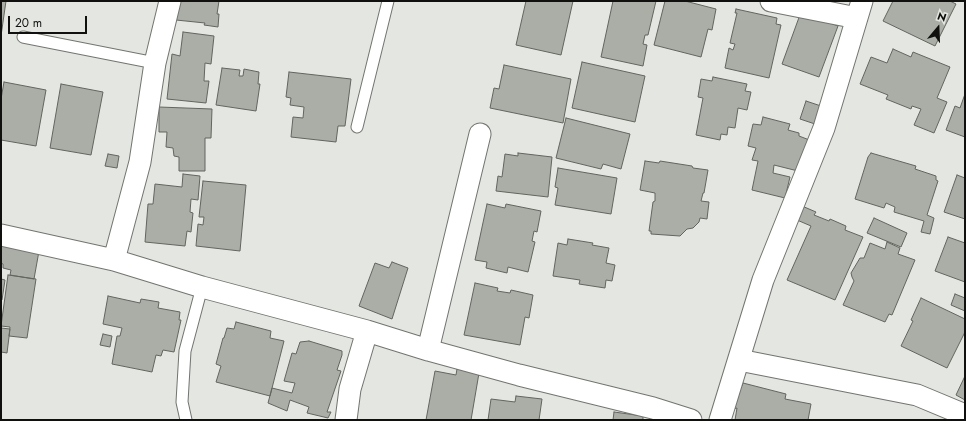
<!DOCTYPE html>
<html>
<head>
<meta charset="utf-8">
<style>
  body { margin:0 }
  #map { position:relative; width:966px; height:421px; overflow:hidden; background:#e4e7e1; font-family:Jost,sans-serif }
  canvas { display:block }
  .frame { position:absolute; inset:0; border:2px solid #10110f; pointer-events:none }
  .north { position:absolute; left:918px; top:8px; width:40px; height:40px; -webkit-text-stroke:3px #e4e7e1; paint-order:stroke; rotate:19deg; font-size:11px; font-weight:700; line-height:16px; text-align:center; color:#10110f }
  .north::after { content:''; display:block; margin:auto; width:14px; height:18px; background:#10110f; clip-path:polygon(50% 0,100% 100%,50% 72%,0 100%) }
  .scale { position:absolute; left:8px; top:16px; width:79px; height:18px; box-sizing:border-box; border:2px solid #10110f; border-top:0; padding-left:5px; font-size:12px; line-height:14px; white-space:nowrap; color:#10110f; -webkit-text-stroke:3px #e4e7e1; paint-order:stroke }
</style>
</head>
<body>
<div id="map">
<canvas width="966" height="421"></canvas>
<div class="frame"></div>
<div class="north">N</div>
<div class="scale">20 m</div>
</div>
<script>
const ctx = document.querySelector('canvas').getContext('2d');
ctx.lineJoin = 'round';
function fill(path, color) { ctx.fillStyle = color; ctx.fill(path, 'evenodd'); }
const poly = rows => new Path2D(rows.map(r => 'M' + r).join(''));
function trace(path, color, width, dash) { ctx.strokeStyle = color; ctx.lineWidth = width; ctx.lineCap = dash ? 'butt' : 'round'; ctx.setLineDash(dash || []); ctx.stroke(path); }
const building = poly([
  [1,1,6,1,1,36,1,1],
  [181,1,219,1,217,14,219,14,218,27,204,25,205,23,176,20,178,3,180,4,181,1],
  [526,1,573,1,561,55,516,45,526,1],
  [613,1,656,1,648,35,645,35,643,44,647,45,643,66,601,57,613,1],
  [665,1,685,1,716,9,712,30,708,29,701,57,654,45,665,1],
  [893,1,950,1,956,4,935,46,883,21,893,1],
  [736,9,777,18,776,24,781,25,769,78,725,68,729,48,733,50,735,44,730,43,737,13,735,13,736,9],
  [801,12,838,26,819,77,782,64,801,12],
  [183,32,214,36,211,64,205,63,204,81,209,81,206,103,167,99,172,54,180,56,183,32],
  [893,49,911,57,913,52,950,67,937,98,947,102,934,133,914,125,921,109,912,106,911,109,886,99,888,95,860,84,871,57,887,63,893,49],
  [582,62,645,76,635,122,572,108,582,62],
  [504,65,571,79,563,123,490,108,494,88,499,89,504,65],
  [222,68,240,70,239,76,243,76,244,69,259,72,258,84,260,84,256,111,216,105,222,68],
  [289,72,351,79,345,126,338,126,336,142,291,137,293,117,303,118,304,107,290,105,291,98,286,97,289,72],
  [713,77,747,84,745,91,751,92,747,110,738,108,735,128,728,127,727,135,721,134,720,140,696,135,703,98,698,97,701,79,712,81,713,77],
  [4,82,46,90,36,146,1,140,1,99,4,82],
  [61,84,103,92,91,155,50,148,61,84],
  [965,94,965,137,946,130,955,106,960,108,965,94],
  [806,101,824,107,818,125,800,119,806,101],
  [159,107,212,109,211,138,205,138,205,171,179,171,179,157,174,156,173,148,166,147,167,132,159,132,159,107],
  [763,117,790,124,788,130,799,133,799,136,812,141,802,172,774,165,773,173,790,177,785,198,752,190,758,161,752,160,756,148,748,146,753,124,761,125,763,117],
  [566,118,630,134,621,169,603,164,601,169,556,158,566,118],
  [518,153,552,157,548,197,496,191,498,176,502,177,505,154,518,156,518,153],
  [871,153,916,166,915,169,936,176,936,180,938,181,927,215,934,218,930,234,921,232,924,221,894,212,895,207,886,203,884,208,855,199,868,157,871,153],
  [108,154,119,156,117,168,105,166,108,154],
  [645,161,659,163,660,161,692,166,693,168,708,170,704,193,703,193,701,201,709,202,707,219,700,218,699,222,693,228,687,229,680,236,651,234,651,231,649,231,653,202,655,201,655,193,640,190,645,161],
  [558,168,617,178,611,214,555,205,558,188,555,187,558,168],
  [183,174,200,176,198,200,191,199,190,212,193,213,191,232,187,231,185,246,145,242,148,204,153,204,155,184,182,187,183,174],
  [957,175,965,178,965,219,944,212,957,175],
  [203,181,246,185,240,251,196,246,198,224,203,225,204,217,199,217,203,181],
  [487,204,505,208,506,204,541,211,537,232,534,231,532,241,535,242,528,272,508,267,507,273,486,268,487,262,475,260,487,204],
  [802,206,816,212,814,215,829,221,830,219,846,226,845,230,863,237,835,300,787,280,811,226,797,220,802,206],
  [874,218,907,233,901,247,867,233,874,218],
  [948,237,965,243,965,282,935,271,948,237],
  [568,239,593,243,592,245,609,248,606,263,615,265,612,281,606,280,605,288,579,284,580,280,553,276,558,243,567,245,568,239],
  [887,242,900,248,898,254,915,260,892,315,889,314,885,322,843,305,854,281,852,277,851,273,860,258,864,258,870,243,885,249,887,242],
  [1,244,39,251,34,279,10,275,11,270,3,268,3,264,1,263,1,244],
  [392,262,408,268,392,319,359,306,375,263,389,268,392,262],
  [8,275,36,279,27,338,9,336,10,327,1,326,8,275],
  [1,279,5,280,2,300,1,300,1,279],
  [475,283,498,288,497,291,510,293,511,290,533,295,529,318,525,317,520,345,464,335,475,283],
  [955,294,965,298,965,311,951,305,955,294],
  [108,296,140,303,141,299,159,302,158,308,180,312,179,320,181,320,174,352,163,350,161,356,156,355,152,372,112,364,117,336,120,336,122,328,103,324,108,296],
  [921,298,965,319,965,332,947,368,901,346,913,321,911,320,921,298],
  [236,322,271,331,270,338,284,341,270,396,216,382,221,366,216,364,223,338,224,338,227,328,234,329,236,322],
  [1,328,10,329,7,353,1,352,1,328],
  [103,334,112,336,110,347,100,345,103,334],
  [309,341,342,351,342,355,337,370,341,371,327,412,331,412,328,418,307,413,309,407,290,400,287,411,268,403,272,388,292,393,295,383,284,381,292,353,296,354,300,342,309,341],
  [457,369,479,373,471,420,426,420,435,371,456,375,457,369],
  [965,376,965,400,956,395,965,376],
  [743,383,786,394,785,399,811,404,808,420,735,420,737,408,733,409,737,386,742,386,743,383],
  [516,396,542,399,539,420,488,420,491,399,515,402,516,396],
  [614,412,643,416,643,420,613,420,614,412]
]);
const lane = poly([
  [23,37,155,63],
  [357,127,388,1],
  [186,420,182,402,185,351,202,287]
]);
const street = poly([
  [771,1,857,18],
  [1,235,114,260,202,287,367,331,428,350,519,375,653,408,691,420],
  [114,260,140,162,155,63,170,1],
  [428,350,480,134],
  [739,360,917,395,965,415],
  [346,420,350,389,367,331],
  [720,420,763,280,824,128,862,1]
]);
fill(building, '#aaaea7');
trace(building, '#62655f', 1);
trace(lane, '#72756f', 13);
trace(street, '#72756f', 23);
trace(lane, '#fff', 11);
trace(street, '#fff', 21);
</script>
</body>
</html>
